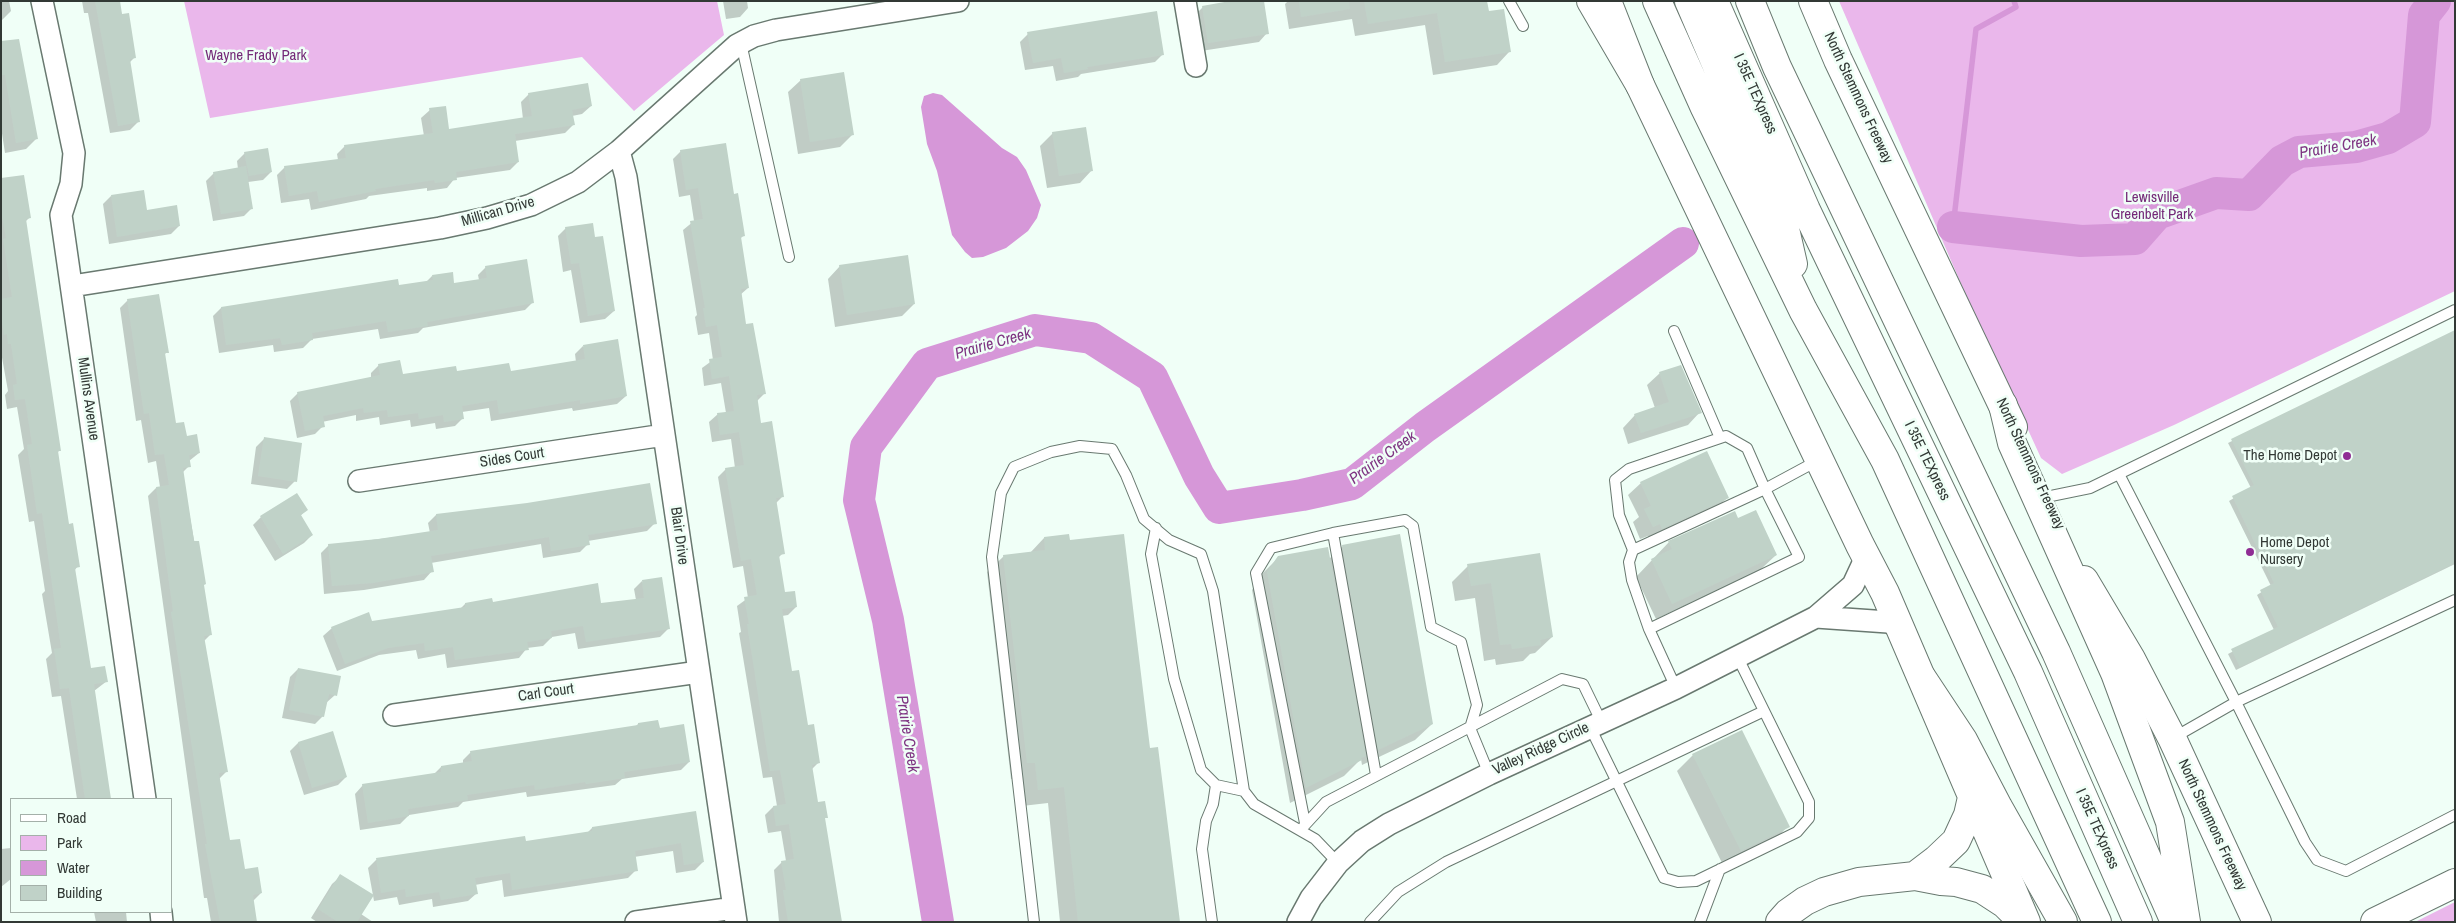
<!DOCTYPE html>
<html>
<head>
<meta charset="utf-8">
<style>
  body { margin:0 }
  #map { position:relative; width:2456px; height:923px; overflow:hidden; background:#f0fff7; font-family:"Archivo Narrow",sans-serif }
  canvas { display:block }
  .frame { position:absolute; inset:0; border:2px solid #323935; pointer-events:none }
  .legend { position:absolute; left:10px; top:798px; width:162px; height:115px; box-sizing:border-box; background:#f0fff7; border:1px solid #a4b0a9; margin:0; padding:6px 9px; list-style:none; font-size:15px; color:#323935 }
  .legend li { display:flex; align-items:center; gap:10px; height:25px }
  .legend b { width:25px; border:1px solid #a4b0a9 }
</style>
</head>
<body>
<div id="map">
<canvas width="2456" height="923"></canvas>
<div class="frame"></div>
<ul class="legend">
<li><b style="height:6px;background:#fff"></b>Road</li>
<li><b style="height:14px;background:#eab7eb"></b>Park</li>
<li><b style="height:14px;background:#d697d8"></b>Water</li>
<li><b style="height:14px;background:#c0d2c8"></b>Building</li>
</ul>
</div>
<script>
const ctx = document.querySelector('canvas').getContext('2d');
ctx.lineJoin = 'round';
function fill(path, color) { ctx.fillStyle = color; ctx.fill(path, 'evenodd'); }
const poly = rows => new Path2D(rows.map(r => 'M' + r).join(''));
function trace(path, color, width, dash) { ctx.strokeStyle = color; ctx.lineWidth = width; ctx.lineCap = dash ? 'butt' : 'round'; ctx.setLineDash(dash || []); ctx.stroke(path); }
function write(font, color, halo, rows, align = 'center') {
  ctx.font = font + ' "Archivo Narrow",sans-serif'; ctx.lineWidth = 5; ctx.setLineDash([]); ctx.textBaseline = 'middle'; ctx.strokeStyle = halo; ctx.fillStyle = color; for (const [text, x, y, turn = 0] of rows) {
    ctx.save(); ctx.translate(x, y); ctx.rotate((+turn || 0) * Math.PI / 180); ctx.textAlign = isNaN(turn) ? turn : align; if (halo) ctx.strokeText(text, 0, 0); ctx.fillText(text, 0, 0); ctx.restore();
  }
}
const green = poly([
  [184,1,717,1,724,35,634,111,582,57,210,118],
  [1839,1,2455,1,2455,291,2174,425,2062,474,2041,458,1962,286],
  [2455,902,2455,922,2415,922]
]);
const water = poly([
  [933,93,942,95,1002,148,1017,157,1026,170,1041,205,1037,218,1028,231,1006,248,983,257,972,258,965,252,952,235,937,171,927,144,921,107,924,96]
]);
const shadow = poly([
  [1,1,9,1,11,11,1,21],
  [82,1,118,1,134,58,129,63,138,122,130,130,110,133,88,13,84,13],
  [723,1,747,1,748,8,740,17,726,19],
  [1288,1,1486,1,1487,13,1509,52,1497,65,1433,75,1425,25,1355,36,1352,19,1289,29,1285,4],
  [1203,7,1267,33,1259,42,1201,51,1195,15],
  [1028,34,1163,54,1155,62,1081,74,1078,77,1056,81,1053,66,1025,70,1020,42],
  [1,43,36,139,26,149,5,153,1,127],
  [801,80,852,135,840,147,798,154,788,92],
  [529,94,591,106,582,114,572,116,574,124,565,133,515,141,518,162,510,170,455,178,447,188,427,191,427,188,369,196,366,199,311,210,309,199,281,203,277,175,285,167,338,160,337,154,345,146,424,136,421,118,430,110,448,131,523,119,521,102],
  [1053,133,1092,170,1080,183,1047,188,1040,146],
  [681,151,733,195,743,236,740,239,748,288,740,295,745,326,765,393,757,401,760,424,782,497,775,504,783,553,778,558,784,594,796,607,788,615,782,616,791,672,818,763,811,770,816,803,826,817,824,820,841,922,779,922,774,870,782,862,786,861,781,831,768,833,765,815,773,807,777,806,772,777,763,778,739,633,741,632,737,606,748,598,743,566,733,568,718,477,726,469,735,468,731,439,712,442,709,422,718,414,726,413,721,383,704,386,702,368,713,360,709,333,698,335,695,317,697,315,683,230,694,221,690,195,679,197,673,159],
  [245,153,271,172,263,180,248,182,252,208,244,216,213,221,206,181,214,173,238,169,237,161],
  [1,180,30,217,25,222,60,450,57,453,68,525,78,566,74,571,90,669,107,681,94,691,110,799,77,799,61,696,52,697,46,659,52,653,42,594,45,591,34,521,29,522,18,455,24,449,17,407,7,409,5,395,8,391,1,352],
  [111,196,146,211,179,226,171,234,109,244,103,204],
  [566,228,594,238,614,311,605,319,580,323,571,270,563,272,558,236],
  [840,266,914,304,902,316,835,327,828,279],
  [486,267,533,302,525,310,423,328,418,333,380,339,378,329,312,339,303,348,274,352,273,345,219,353,213,316,221,308,398,287,426,282,432,276,453,284,479,280,478,275],
  [128,300,167,352,164,355,175,424,199,453,189,461,189,466,182,473,211,634,204,641,227,771,219,779,229,842,244,870,261,893,253,901,256,922,211,922,207,898,204,898,148,496,156,488,160,487,156,461,148,463,141,420,136,421,120,308],
  [2455,332,2455,564,2236,670,2228,654,2274,630,2257,595,2271,586,2229,501,2251,488,2228,443],
  [583,346,626,396,617,404,573,411,572,408,491,421,489,408,462,412,463,418,455,426,436,429,435,423,411,427,410,420,380,425,379,417,356,421,356,415,322,422,323,426,315,434,297,438,290,401,298,393,371,378,371,373,379,365,401,376,510,372,576,362,575,354],
  [1660,373,1700,412,1688,425,1628,444,1623,428,1635,415,1655,408,1647,385],
  [264,439,295,481,287,489,251,484,256,447],
  [1641,483,1727,498,1715,510,1650,540,1648,536,1640,539,1633,522,1639,517,1628,495],
  [528,504,655,523,647,531,588,541,588,544,580,552,543,558,541,544,431,563,432,571,424,580,364,590,324,594,321,553,329,545,430,533,428,523,436,515],
  [306,510,300,516,312,535,304,543,275,561,253,525,261,517],
  [1738,520,1776,555,1759,571,1656,619,1636,577,1669,542],
  [1044,538,1069,542,1149,750,1179,922,1060,922,1048,803,1022,806,1019,779,1011,779,987,572,1004,556,1030,553],
  [1343,546,1432,724,1415,740,1362,765,1361,759,1344,776,1290,803,1252,590,1262,574,1279,557,1329,559],
  [1539,555,1552,637,1535,653,1530,654,1523,661,1496,665,1495,659,1484,661,1475,598,1455,601,1452,582,1468,566],
  [642,581,668,629,660,637,578,649,575,633,552,637,543,646,527,648,519,658,447,668,445,654,418,659,416,650,379,655,337,671,323,636,332,628,460,609,465,604,600,605,636,600,634,589],
  [298,669,335,695,326,703,323,716,315,724,282,718,290,677],
  [638,724,659,729,689,762,681,770,622,779,615,785,527,797,526,792,463,802,458,807,409,815,400,824,360,830,355,794,363,785,434,774,441,767,463,763,463,760,471,752,635,727],
  [332,733,346,777,338,785,304,795,290,751,298,743],
  [1693,755,1788,826,1772,843,1724,867,1677,771],
  [695,812,703,862,695,870,676,873,673,851,634,857,636,870,628,878,504,897,502,880,475,885,477,893,468,901,433,907,432,899,399,905,397,897,374,901,368,868,376,860,525,843,587,833,592,828],
  [11,848,11,879,1,887,1,849],
  [341,876,361,914,373,922,317,922,311,918,332,884],
  [94,912,126,912,127,922,96,922]
]);
const stream = poly([
  [1953,227,1976,29,2016,7,2014,1]
]);
const river = poly([
  [1953,227,2081,241,2135,239,2157,214,2216,193,2249,195,2282,161,2299,152,2356,147,2388,138,2415,122,2424,15,2435,1],
  [938,922,888,620,859,500,866,447,927,364,1035,330,1091,338,1152,377,1199,476,1219,508,1302,495,1352,484,1425,427,1683,243]
]);
const building = poly([
  [95,1,120,1,122,14,129,13,136,58,130,59,140,122,118,126],
  [1230,1,1264,1,1269,34,1208,43,1202,6],
  [1299,1,1349,1,1350,9,1301,17],
  [1364,1,1487,1,1489,11,1504,9,1511,52,1445,62,1437,13,1368,24],
  [1157,11,1164,55,1087,67,1088,69,1064,73,1061,58,1033,63,1027,32],
  [19,39,38,139,16,143,5,75,1,75,1,41],
  [844,72,854,135,810,142,800,79],
  [588,83,592,106,572,110,575,125,515,134,519,162,456,172,457,180,435,183,434,180,375,189,376,191,319,202,317,191,289,196,284,166,346,158,344,145,433,133,429,108,446,106,449,129,532,116,528,93],
  [1086,127,1093,171,1059,176,1052,132],
  [726,143,734,194,738,193,745,236,741,237,749,288,741,289,746,324,753,323,766,394,757,395,761,423,772,421,784,497,776,498,785,554,779,555,785,592,795,591,797,607,782,609,792,671,799,670,808,725,814,724,820,763,812,765,818,802,825,801,828,818,825,818,842,922,788,922,783,890,786,890,781,861,794,859,789,824,776,826,773,806,786,804,780,770,770,771,747,624,749,624,744,597,757,595,751,559,741,561,725,468,744,465,739,432,720,435,717,413,734,411,729,376,712,379,709,359,722,357,717,325,706,327,703,308,705,308,690,221,703,219,698,188,686,190,680,150],
  [268,148,272,172,249,176,244,152],
  [246,166,253,209,221,214,213,172],
  [24,175,31,218,26,219,61,451,58,451,69,524,73,523,80,567,75,568,91,668,105,666,108,682,94,684,111,799,85,799,69,688,60,689,54,649,61,648,42,513,37,514,27,445,32,444,25,399,15,400,13,385,17,384,11,344,8,344,7,334,4,335,1,315,1,299,12,297,3,239,6,238,1,211,1,178],
  [144,190,147,210,177,205,180,226,117,237,111,195],
  [593,223,595,237,603,236,615,311,588,316,579,263,571,264,565,227],
  [908,255,915,304,847,315,839,265],
  [527,259,534,303,427,322,428,326,388,332,386,321,312,333,313,340,282,345,280,338,226,345,221,307,398,279,399,285,433,280,432,275,453,272,454,283,487,278,485,266],
  [159,294,169,353,165,353,176,423,184,422,187,436,197,434,200,453,189,455,191,467,183,468,194,541,199,541,206,584,204,585,212,635,204,636,228,772,219,773,230,840,240,839,245,869,258,867,262,893,253,895,257,922,220,922,205,844,207,844,171,612,173,611,156,487,169,485,164,454,155,455,149,413,144,414,127,299],
  [2455,330,2455,563,2240,667,2231,649,2278,627,2260,590,2274,583,2232,496,2254,485,2231,439],
  [618,339,627,396,580,404,580,400,499,414,497,400,462,406,464,419,444,422,443,415,419,419,418,413,388,417,387,410,364,413,363,408,323,416,325,427,305,431,297,392,380,375,378,364,400,360,403,374,456,366,457,371,509,363,511,371,585,359,583,345],
  [1681,365,1702,413,1641,433,1634,414,1669,402,1659,372],
  [264,437,302,443,297,482,258,476],
  [1707,451,1729,498,1662,529,1660,524,1653,527,1644,509,1651,506,1640,482],
  [650,483,657,524,588,535,590,545,551,551,549,537,431,556,434,572,373,583,332,586,328,544,378,539,438,530,436,514,527,503],
  [297,493,308,510,301,515,313,535,283,554,260,516],
  [1756,510,1777,555,1672,604,1651,559,1672,549,1668,541,1735,511,1738,518],
  [1069,534,1070,540,1124,534,1150,748,1158,747,1180,922,1078,922,1064,787,1038,790,1035,763,1027,763,1003,555,1045,550,1044,537],
  [1400,534,1433,724,1378,750,1342,545],
  [1328,547,1366,756,1361,758,1362,760,1306,788,1267,572,1278,556],
  [1540,553,1553,637,1540,640,1541,645,1512,649,1511,644,1500,645,1491,583,1471,586,1467,564],
  [662,577,670,629,586,642,583,626,551,631,552,638,527,642,529,650,455,660,453,647,425,651,424,643,388,648,345,664,331,627,369,612,372,621,465,607,465,603,492,598,493,602,598,583,601,603,644,598,642,580],
  [298,668,341,676,337,696,329,694,324,717,289,710],
  [658,720,660,728,684,724,690,762,624,772,625,778,586,784,585,782,535,790,534,785,467,795,468,800,408,809,409,816,368,823,362,784,441,772,441,766,472,761,470,751,638,725,638,723],
  [1742,730,1790,827,1741,851,1692,754],
  [333,731,347,777,312,788,298,742],
  [696,811,704,862,684,865,681,843,635,851,638,871,512,890,510,873,475,878,478,894,441,900,439,892,406,897,405,889,381,893,376,858,525,836,526,841,592,831,592,827],
  [340,874,374,895,357,922,338,922,318,909]
]);
const service = poly([
  [1509,1,1523,26],
  [741,43,789,257],
  [1674,331,1720,438],
  [2119,474,2236,702,2305,842,2317,860,2346,871,2455,815],
  [2046,497,2090,488,2455,310],
  [1156,528,1151,554,1174,679,1201,770,1216,785,1213,804,1206,821,1202,849,1212,922],
  [1333,533,1376,775],
  [1633,550,1619,515,1615,480,1629,469,1726,436,1747,448,1765,489,1633,550,1629,562,1632,580,1649,629],
  [1676,688,1649,629,1799,557,1765,489,1817,461],
  [1590,727,1664,878,1678,882,1696,881,1797,832,1809,818,1809,802,1737,656],
  [2173,738,2236,702,2455,600],
  [1216,785,1244,791],
  [1305,823,1256,573,1271,548,1333,533,1405,520,1413,526,1431,627,1461,642,1477,705,1470,728,1489,774],
  [1304,826,1326,802,1562,679,1583,684,1601,721],
  [1034,922,992,557,1001,493,1014,467,1051,452,1080,446,1112,449,1126,475,1144,519,1169,540,1201,554,1213,591,1244,791,1254,804,1315,839,1338,863],
  [1370,922,1398,892,1446,862,1764,711],
  [1700,922,1720,869]
]);
const minor = poly([
  [42,1,74,153,71,184,61,215,145,799],
  [1185,1,1196,66],
  [619,151,626,177,736,922],
  [72,286,440,228,487,218,531,205,578,182,619,151,737,45,754,36,776,30,958,1],
  [359,481,664,435],
  [1816,617,1888,622,1900,626],
  [394,715,699,672],
  [161,912,162,922],
  [636,922,734,908],
  [1298,922,1311,898,1338,863,1362,841,1389,824,1489,774,1676,688,1816,617,1853,585,1866,557]
]);
const secondary = poly([
  [1591,1,1640,85,1860,545,1885,593,2026,922],
  [1813,1,1838,60,2013,427],
  [2084,580,2131,659,2172,738,2257,922],
  [1915,876,1936,860,1956,841,1968,815,1973,793],
  [1780,922,1788,913,1805,901,1824,892,1859,882,1915,876,1941,881,1956,882,1982,889,2005,904,2023,922],
  [2375,922,2455,883]
]);
const motorway = poly([
  [1607,1,1640,85],
  [1657,1,1705,108,1803,310,1885,460,2097,922],
  [1689,1,1783,220,1793,264],
  [1714,1,1806,210,2028,672,2138,922],
  [1750,1,1777,67,2056,652,2175,922],
  [2003,405,2012,443,2115,673,2170,822,2186,922],
  [1922,678,1963,740,1998,807,2063,922]
]);
const markers = [
  [2347,456,5,"#8f2d94"],
  [2250,552,5,"#8f2d94"]
];
const parkNames = [
  ["Wayne Frady Park",256,56],
  ["Lewisville",2152,198],
  ["Greenbelt Park",2152,215]
];
const streetNames = [
  ["I 35E TEXpress",1755,94,66],
  ["North Stemmons Freeway",1858,98,65],
  ["Millican Drive",498,212,-16],
  ["Mullins Avenue",88,399,82],
  ["Sides Court",512,458,-9],
  ["I 35E TEXpress",1927,461,64],
  ["North Stemmons Freeway",2030,464,65],
  ["Blair Drive",679,536,82],
  ["Carl Court",546,693,-8],
  ["Valley Ridge Circle",1541,749,-25],
  ["North Stemmons Freeway",2212,825,65],
  ["I 35E TEXpress",2097,829,66]
];
const poiNames = [
  ["The Home Depot",2337,456],
  ["Home Depot",2260,543,"left"],
  ["Nursery",2260,560,"left"]
];
const waterNames = [
  ["Prairie Creek",2338,147,-10],
  ["Prairie Creek",993,344,-16],
  ["Prairie Creek",1383,458,-36],
  ["Prairie Creek",907,734,81]
];
fill(green, '#eab7eb');
fill(water, '#d697d8');
fill(shadow, '#0003');
trace(stream, '#d697d8', 5.5);
trace(river, '#d697d8', 32);
fill(building, '#c0d2c8');
trace(service, '#697970', 12);
trace(minor, '#697970', 24);
trace(secondary, '#697970', 30);
trace(motorway, '#697970', 30);
trace(service, '#fff', 10);
trace(minor, '#fff', 21);
trace(secondary, '#fff', 28);
trace(motorway, '#fff', 28);
for (const [x, y, r, color] of markers) { const dot = new Path2D(); dot.arc(x, y, r, 0, 2 * Math.PI); ctx.fillStyle = color; ctx.fill(dot); trace(dot, '#f0fff7', 2); }
write('15px', '#742a78', '#f0fff7', parkNames);
write('15px', '#323935', '#f0fff7', streetNames);
write('15px', '#323935', '#f0fff7', poiNames, 'right');
write('italic 16px', '#7e3482', '#f0fff7', waterNames);
</script>
</body>
</html>
